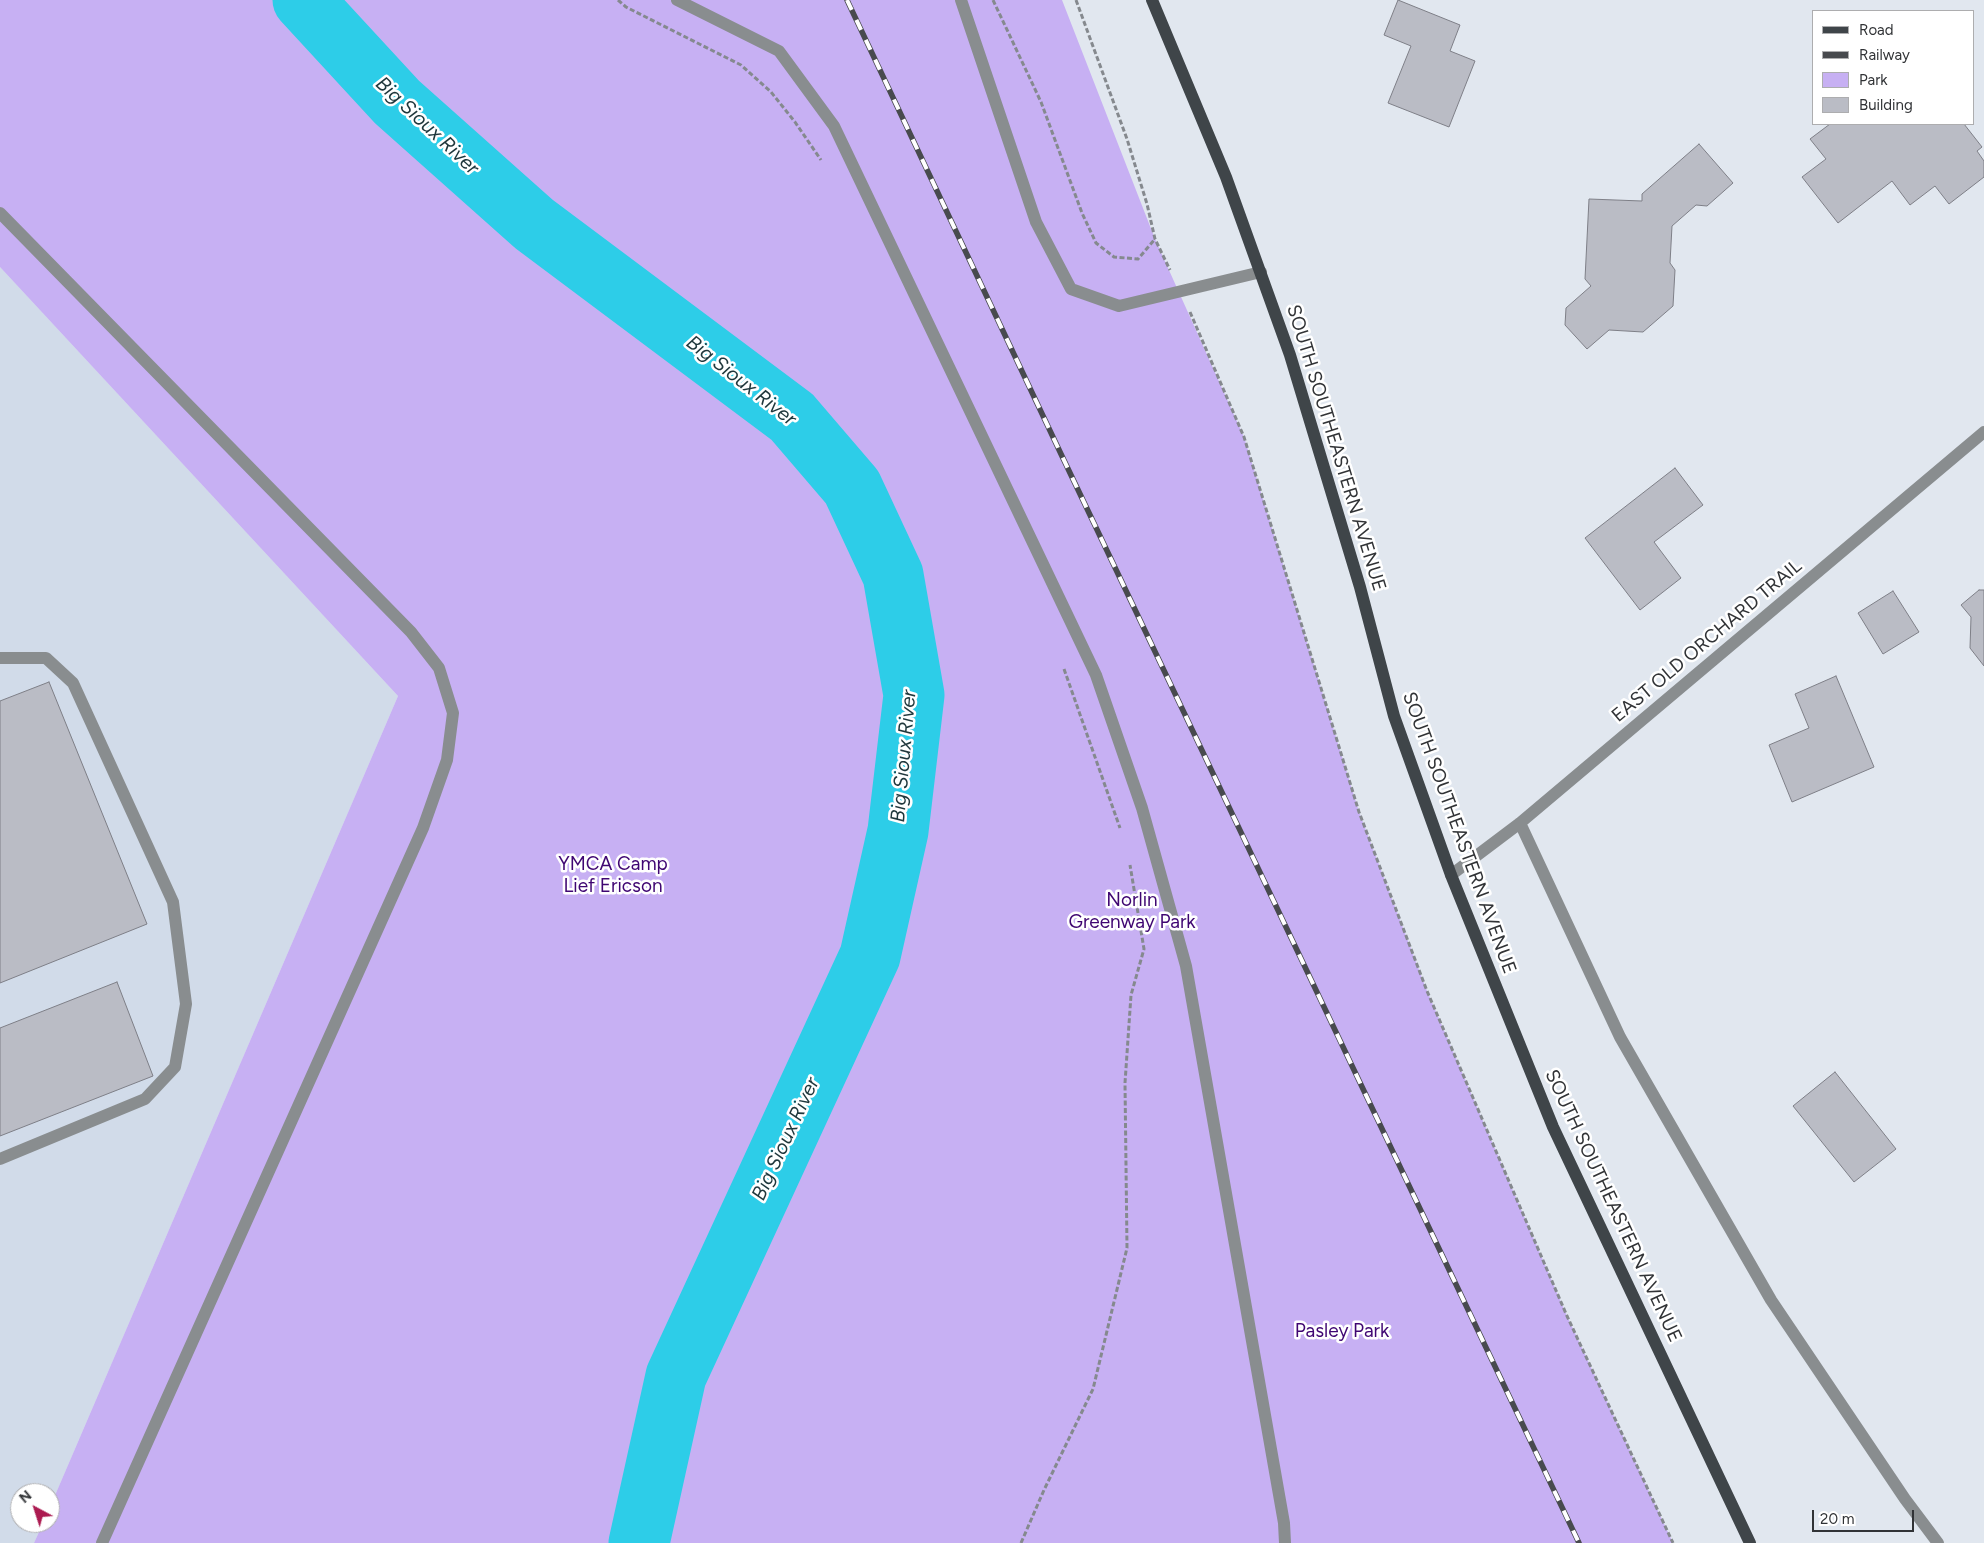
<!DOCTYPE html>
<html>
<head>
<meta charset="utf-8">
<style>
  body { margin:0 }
  #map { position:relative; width:1984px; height:1543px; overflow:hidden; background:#e1e7ef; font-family:Figtree,sans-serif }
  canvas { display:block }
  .legend { position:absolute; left:1812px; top:10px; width:162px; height:115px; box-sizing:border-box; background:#fff; border:1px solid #adadaf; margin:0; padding:6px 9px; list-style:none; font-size:15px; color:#313336 }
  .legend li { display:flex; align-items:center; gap:10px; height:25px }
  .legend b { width:25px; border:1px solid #adadaf }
  .north { position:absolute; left:10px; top:1483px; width:50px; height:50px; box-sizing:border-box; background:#fff; border:1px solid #adadaf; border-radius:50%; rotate:320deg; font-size:14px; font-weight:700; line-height:20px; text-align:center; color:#313336 }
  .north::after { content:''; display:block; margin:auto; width:18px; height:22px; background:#ac1b51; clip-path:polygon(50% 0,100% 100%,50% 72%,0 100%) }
  .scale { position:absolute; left:1812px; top:1510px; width:102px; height:22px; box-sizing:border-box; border:2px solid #313336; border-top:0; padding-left:6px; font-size:15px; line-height:18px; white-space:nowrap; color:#313336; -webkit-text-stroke:4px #fff; paint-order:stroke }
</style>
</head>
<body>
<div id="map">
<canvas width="1984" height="1543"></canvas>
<ul class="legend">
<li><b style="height:6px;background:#3f4549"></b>Road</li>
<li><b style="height:6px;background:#484a4e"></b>Railway</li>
<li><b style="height:14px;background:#c7b0f3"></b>Park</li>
<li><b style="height:14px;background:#babcc5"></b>Building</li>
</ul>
<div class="north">N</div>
<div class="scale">20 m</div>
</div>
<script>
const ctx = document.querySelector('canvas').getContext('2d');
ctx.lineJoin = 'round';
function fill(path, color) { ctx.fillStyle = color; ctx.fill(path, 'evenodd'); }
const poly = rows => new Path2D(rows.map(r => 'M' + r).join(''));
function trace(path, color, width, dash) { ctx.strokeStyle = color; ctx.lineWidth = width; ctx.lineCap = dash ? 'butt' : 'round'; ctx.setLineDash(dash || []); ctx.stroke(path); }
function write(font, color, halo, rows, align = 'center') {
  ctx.font = font + ' Figtree,sans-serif'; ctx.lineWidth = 5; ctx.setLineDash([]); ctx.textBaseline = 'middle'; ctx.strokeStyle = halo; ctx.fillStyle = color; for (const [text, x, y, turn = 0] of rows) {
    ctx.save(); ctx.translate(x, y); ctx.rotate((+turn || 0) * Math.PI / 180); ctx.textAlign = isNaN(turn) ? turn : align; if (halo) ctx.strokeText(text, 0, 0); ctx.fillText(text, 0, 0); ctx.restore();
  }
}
const built = poly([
  [0,267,398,696,50,1507,50,1493,20,1493,20,1523,43,1523,34,1543,0,1543]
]);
const green = poly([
  [0,0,1062,0,1155,239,1244,437,1359,812,1427,991,1567,1316,1673,1543,34,1543,43,1523,50,1523,50,1507,398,696,0,267]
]);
const river = poly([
  [303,0,397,102,534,224,792,417,852,487,893,575,914,695,898,831,870,956,676,1376,639,1543]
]);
const building = poly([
  [1398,0,1460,25,1450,51,1475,61,1449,127,1388,103,1411,46,1384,35,1398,0],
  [1830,124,1964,124,1982,147,1977,151,1984,161,1984,177,1949,204,1935,186,1910,205,1892,181,1838,223,1802,177,1826,159,1810,139,1830,124],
  [1699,144,1733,183,1707,206,1696,205,1672,226,1670,263,1675,270,1673,306,1643,332,1609,330,1587,349,1565,325,1566,308,1591,286,1585,279,1589,199,1642,201,1642,194,1699,144],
  [1675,468,1703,505,1654,542,1681,578,1640,610,1585,538,1675,468],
  [1979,590,1984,590,1984,666,1970,648,1971,617,1961,605,1979,590],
  [1893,591,1919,632,1883,654,1858,613,1893,591],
  [1836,676,1874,767,1792,802,1769,745,1809,728,1795,694,1836,676],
  [49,682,147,924,0,983,0,701,49,682],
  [117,982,153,1076,0,1136,0,1028,117,982],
  [1835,1072,1896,1149,1854,1182,1793,1106,1835,1072]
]);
const path = poly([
  [618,0,626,7,741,65,771,92,795,122,821,160],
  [993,0,1041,102,1082,213,1096,243,1114,257,1138,259,1155,239],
  [1076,0,1127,139,1147,204,1155,239,1170,270],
  [1190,312,1244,437,1359,812,1427,991,1567,1316,1673,1543],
  [1064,669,1120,828],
  [1021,1543,1044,1490,1093,1389,1127,1248,1125,1083,1131,995,1144,949,1130,865]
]);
const minor = poly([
  [677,0,779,51,834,126,1096,675,1142,808,1186,966,1284,1523,1285,1543],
  [961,0,1036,222,1071,289,1119,306,1261,272],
  [0,213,411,632,439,668,453,713,447,760,423,828,102,1543],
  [0,658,46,658,73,683,173,902,186,1004,175,1067,145,1099,0,1159],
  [1520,823,1620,1037,1771,1300,1905,1499,1938,1543],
  [1451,875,1520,823,1984,432]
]);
const major = poly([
  [1152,0,1226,177,1290,355,1360,587,1394,716,1451,875,1553,1127,1750,1543]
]);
const rail = poly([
  [847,0,1061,454,1579,1543]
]);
const streetNames = [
  ["SOUTH SOUTHEASTERN AVENUE",1336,448,73],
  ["EAST OLD ORCHARD TRAIL",1707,641,-40],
  ["SOUTH SOUTHEASTERN AVENUE",1459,833,70],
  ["SOUTH SOUTHEASTERN AVENUE",1613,1206,65]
];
const parkNames = [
  ["YMCA Camp",613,864],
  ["Lief Ericson",613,886],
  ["Norlin",1132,900],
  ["Greenway Park",1132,922],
  ["Pasley Park",1342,1331]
];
const waterNames = [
  ["Big Sioux River",427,126,43],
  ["Big Sioux River",741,381,38],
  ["Big Sioux River",904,756,-85],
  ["Big Sioux River",786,1139,-65]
];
fill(built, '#d1dbe9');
fill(green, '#c7b0f3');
trace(river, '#2dcde8', 61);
fill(building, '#babcc5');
trace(building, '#7e7f87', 1);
trace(path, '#85898e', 3, [5, 2.5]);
trace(minor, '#898d8f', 12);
trace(major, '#3f4549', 12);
trace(rail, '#484a4e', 5.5);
trace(rail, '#fff', 4, [11]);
write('19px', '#313336', '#fff', streetNames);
write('19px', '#3f0672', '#fff', parkNames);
write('italic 20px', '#1f373c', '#fff', waterNames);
</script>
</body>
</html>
